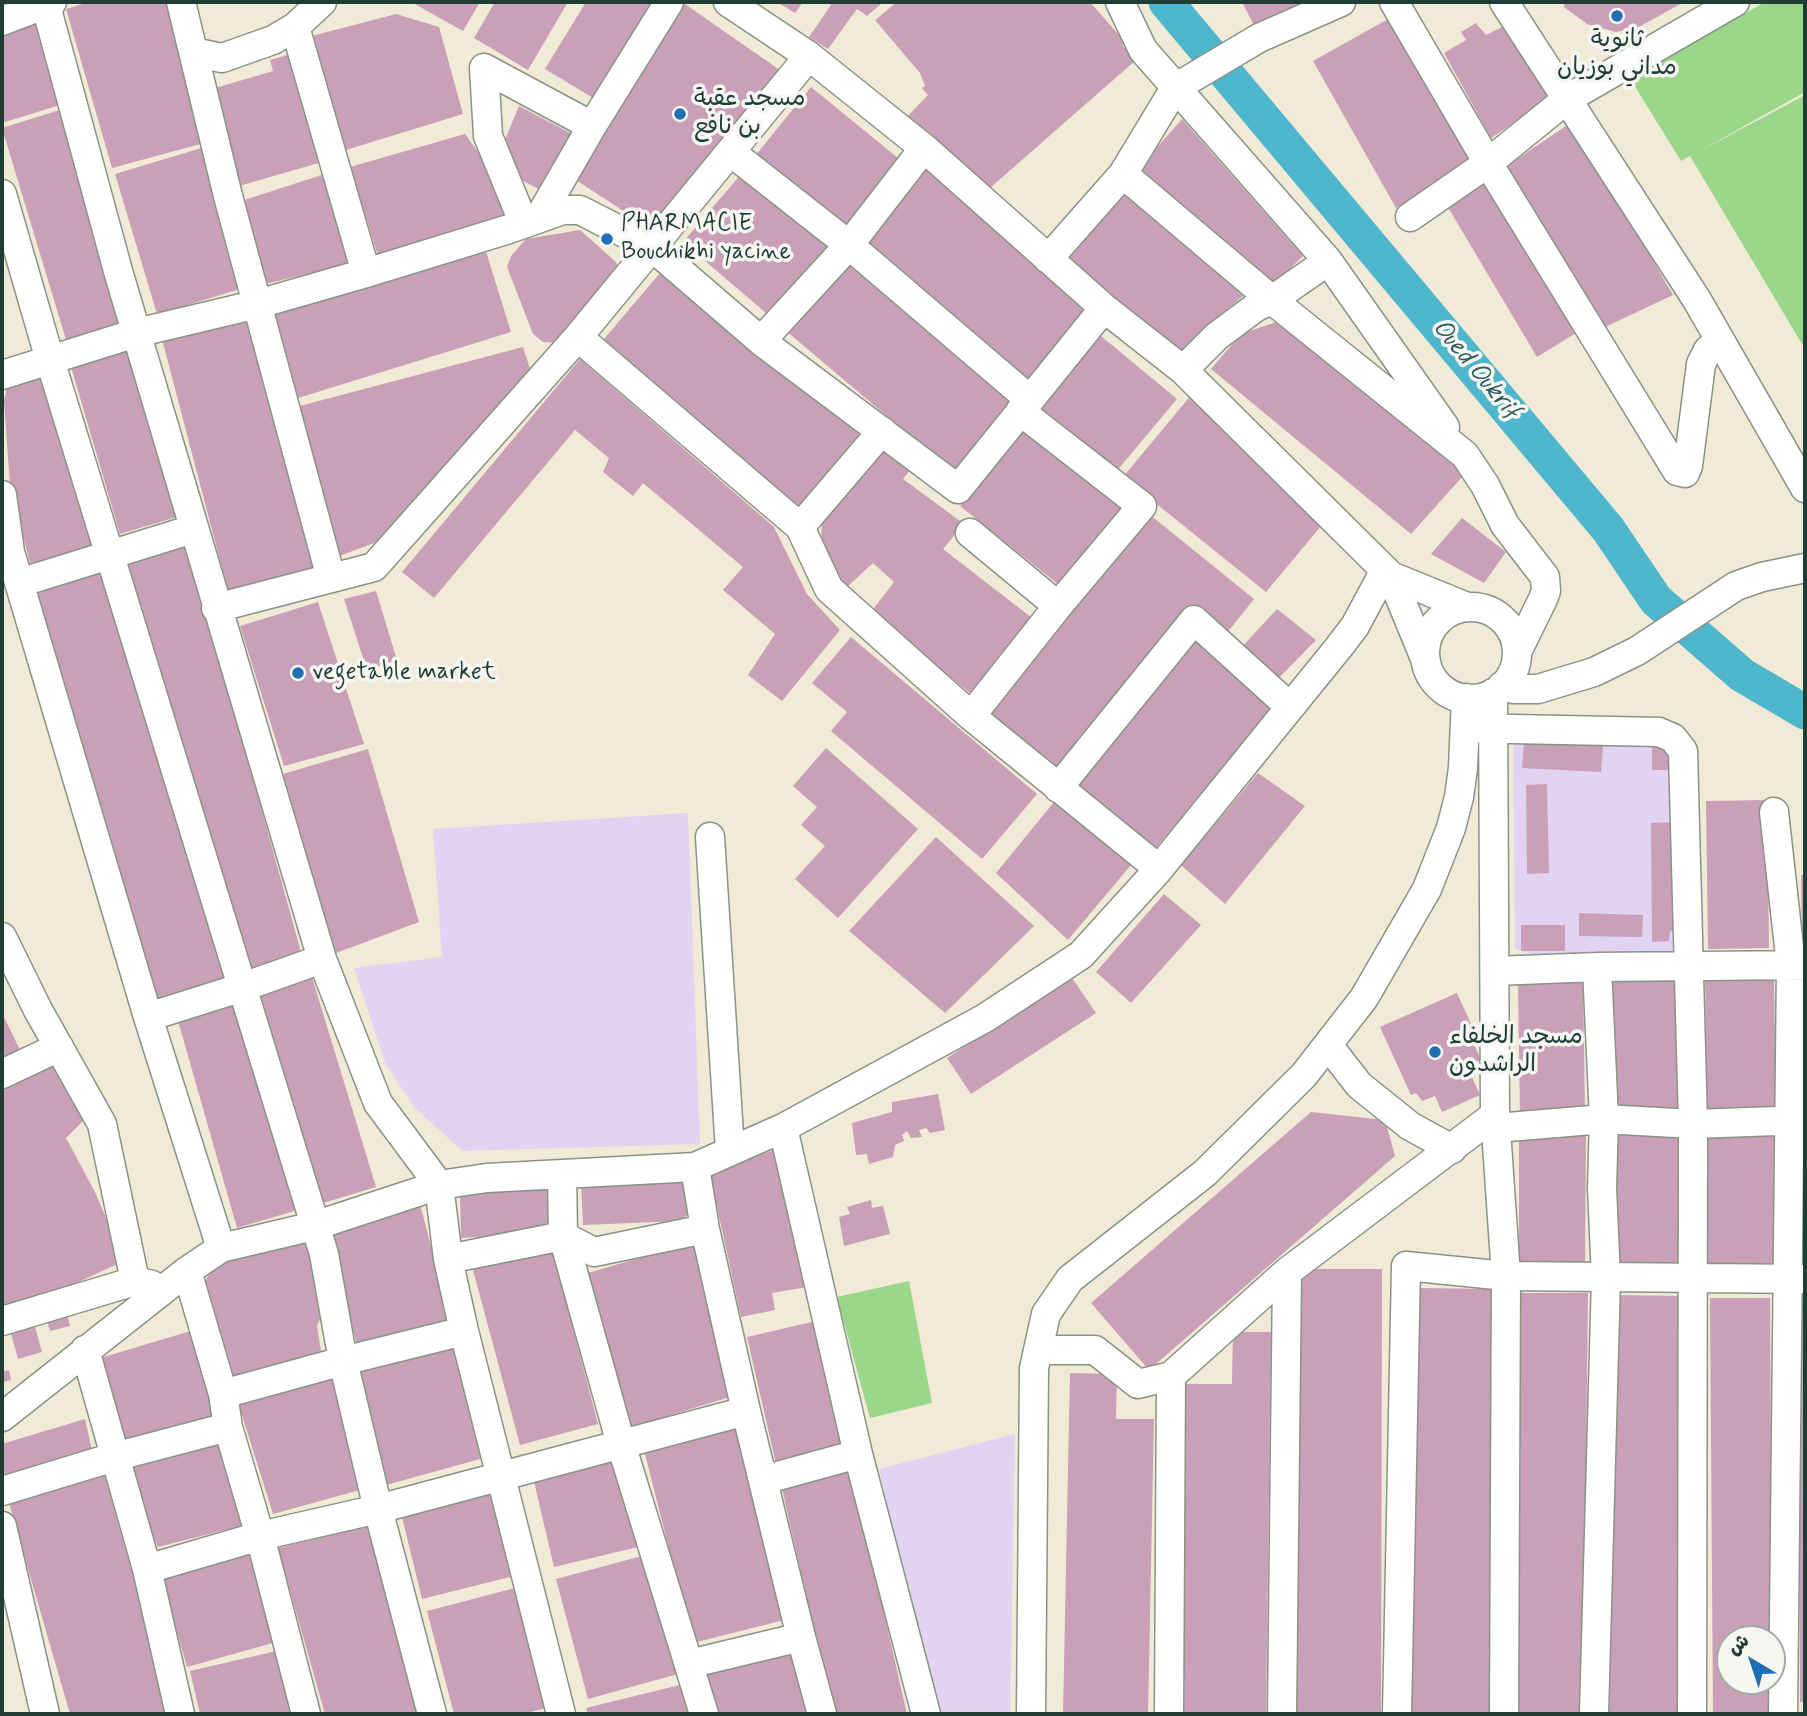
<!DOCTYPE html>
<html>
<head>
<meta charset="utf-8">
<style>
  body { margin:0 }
  #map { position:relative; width:1807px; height:1716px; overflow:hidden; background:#f1ead6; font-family:Mynerve,"Playpen Sans Arabic",sans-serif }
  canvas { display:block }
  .frame { position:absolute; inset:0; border:4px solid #1f3d34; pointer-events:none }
  .north { position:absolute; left:1716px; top:1625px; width:70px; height:70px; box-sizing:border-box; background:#f6f6f2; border:2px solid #a0aca6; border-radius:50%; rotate:321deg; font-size:19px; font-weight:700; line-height:28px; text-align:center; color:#1f3d34 }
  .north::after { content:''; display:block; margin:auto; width:24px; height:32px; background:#1f6fb2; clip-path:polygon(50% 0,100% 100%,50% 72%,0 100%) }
</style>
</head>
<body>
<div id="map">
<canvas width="1807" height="1716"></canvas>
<div class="frame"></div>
<div class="north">ش</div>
</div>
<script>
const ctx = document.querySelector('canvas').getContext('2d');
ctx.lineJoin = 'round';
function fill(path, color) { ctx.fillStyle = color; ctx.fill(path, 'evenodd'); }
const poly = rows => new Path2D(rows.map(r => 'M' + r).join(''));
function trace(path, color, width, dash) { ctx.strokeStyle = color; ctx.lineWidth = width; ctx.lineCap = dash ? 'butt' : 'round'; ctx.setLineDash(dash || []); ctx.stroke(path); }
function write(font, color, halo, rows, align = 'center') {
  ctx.font = font + ' Mynerve,"Playpen Sans Arabic",sans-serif'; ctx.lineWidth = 7; ctx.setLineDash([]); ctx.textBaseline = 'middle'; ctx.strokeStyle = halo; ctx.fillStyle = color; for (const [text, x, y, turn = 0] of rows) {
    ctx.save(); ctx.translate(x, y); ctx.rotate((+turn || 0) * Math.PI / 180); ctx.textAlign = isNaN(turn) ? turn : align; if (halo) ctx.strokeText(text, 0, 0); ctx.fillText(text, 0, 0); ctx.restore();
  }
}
const built = poly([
  [1513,736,1679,739,1679,953,1546,958,1515,949],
  [688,813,700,1144,462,1151,414,1107,385,1063,354,968,442,957,433,829],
  [1015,1434,1010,1714,936,1714,879,1469]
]);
const green = poly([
  [1765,2,1805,2,1805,92,1698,152,1805,95,1805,349,1690,156,1681,161,1631,80],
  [909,1281,932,1403,870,1418,837,1297]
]);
const river = poly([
  [1166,2,1608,529,1656,600,1742,675,1805,712]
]);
const building = poly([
  [89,2,166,2,208,142,112,168,66,9],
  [411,2,480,2,463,31],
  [495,2,568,2,528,70,474,38],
  [586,2,660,2,600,102,545,69],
  [682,2,784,73,651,229,576,180],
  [777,2,803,2,795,13],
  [833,2,883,2,867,16,857,9,828,49,809,37],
  [897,2,1090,2,1125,42,1122,45,1136,60,990,188,906,118,928,95,922,88,925,86,920,73,875,20],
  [1242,2,1307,2,1257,31],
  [1564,2,1684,2,1639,27,1616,32,1587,24,1564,7],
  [396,14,439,27,463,114,346,150,308,37],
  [1390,18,1475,162,1396,208,1313,61],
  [35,20,60,105,2,123,2,31],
  [1476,23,1486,35,1502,27,1549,99,1491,138,1444,53,1466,40,1461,32],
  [298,52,329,160,239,186,212,89,273,71,270,60],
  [811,87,904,163,844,236,751,161],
  [519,106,578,137,546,193,514,176,500,152],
  [63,109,127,324,67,343,2,128],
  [1182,119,1303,256,1272,286,1138,169],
  [1572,122,1673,295,1603,328,1505,167],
  [465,134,491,170,508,217,378,256,350,167],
  [205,147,247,287,157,314,115,174],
  [926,169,1090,304,1023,386,950,324,957,318,865,245],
  [328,173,353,263,261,285,238,202],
  [742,173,832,251,773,319,683,242],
  [1484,183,1576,333,1537,357,1446,204],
  [1123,189,1245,294,1180,351,1064,256],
  [580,230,616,262,619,271,560,343,543,342,533,334,507,267,511,256,526,239],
  [484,245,511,332,295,399,271,312],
  [850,256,1016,395,953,472,785,330],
  [665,267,860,434,799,506,599,345],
  [251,311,322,571,229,595,162,339],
  [1282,320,1471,467,1411,534,1211,369,1241,334],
  [1101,336,1177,399,1115,473,1039,409],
  [523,347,532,375,385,539,339,556,296,407],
  [134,348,183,515,120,534,71,367],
  [580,359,774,527,807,594,840,630,782,701,748,675,775,634,723,590,743,567,643,483,633,496,603,472,609,458,575,430,434,598,402,572],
  [46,375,96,550,30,563,10,486,4,401,7,388],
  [1192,394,1327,519,1266,592,1123,477],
  [1023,428,1122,507,1059,585,960,506],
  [883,451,910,470,903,479,964,524,943,549,1032,618,971,694,871,612,894,582,873,563,848,586,841,579,821,540,822,523],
  [1149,514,1254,599,1226,634,1191,605,1058,767,988,711],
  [1462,518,1506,552,1484,583,1431,554],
  [188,544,301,952,246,973,123,561],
  [106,568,232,980,158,1003,36,590],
  [376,591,397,660,367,670,344,599],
  [318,602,364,744,284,766,240,626],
  [1277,609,1316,640,1275,682,1238,651],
  [1196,636,1276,703,1154,850,1073,783],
  [851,637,1037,794,982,859,831,731,847,712,812,683],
  [1524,741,1603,746,1601,772,1522,768],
  [1677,741,1677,770,1652,770,1652,742],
  [826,748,918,829,838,918,795,879,825,846,801,825,817,807,793,786],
  [368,749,419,922,336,953,283,774],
  [1258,773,1305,806,1225,904,1181,865],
  [1547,784,1549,873,1527,874,1526,785],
  [1767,800,1769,948,1708,949,1706,801],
  [1054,802,1131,865,1068,940,996,873],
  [1676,822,1677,932,1670,931,1669,941,1652,942,1651,823],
  [936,837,1034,926,945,1013,849,931],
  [1801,875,1805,875,1805,947,1802,947],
  [1164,894,1201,925,1131,1003,1096,972],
  [1579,913,1643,915,1642,937,1579,936],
  [1521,925,1565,925,1565,951,1521,951],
  [311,974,376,1187,320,1204,255,991],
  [1774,977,1776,1109,1707,1110,1705,978],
  [1072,978,1096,1013,971,1094,947,1058],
  [1611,978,1679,978,1680,1111,1611,1112],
  [1583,981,1585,1115,1520,1117,1518,982],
  [1457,993,1479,1042,1474,1044,1481,1060,1467,1066,1480,1095,1442,1112,1435,1096,1422,1101,1416,1093,1411,1095,1380,1027],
  [241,998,301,1209,237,1228,177,1017],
  [2,1013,23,1056,2,1067],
  [50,1060,84,1120,66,1138,95,1192,124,1261,70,1286,2,1306,2,1083],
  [938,1094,945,1130,930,1133,926,1128,919,1130,922,1137,911,1138,907,1131,902,1135,904,1141,895,1145,893,1157,869,1164,867,1154,856,1155,852,1123,892,1112,892,1102],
  [1311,1112,1385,1120,1395,1156,1149,1370,1091,1303],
  [1805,1131,1805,1262,1796,1262,1795,1132],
  [1519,1132,1586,1132,1585,1264,1519,1264],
  [1681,1133,1682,1265,1614,1266,1612,1134],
  [1707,1134,1774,1134,1773,1263,1706,1263],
  [773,1150,807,1287,772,1293,775,1310,741,1317,710,1175],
  [687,1172,690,1213,680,1221,583,1225,581,1180],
  [553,1187,552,1233,461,1238,460,1194],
  [871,1200,872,1208,883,1206,890,1234,844,1246,839,1217,850,1214,847,1207],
  [420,1204,452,1327,358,1350,328,1231],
  [307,1236,326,1304,317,1326,322,1357,234,1382,205,1282,213,1265],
  [696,1241,730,1397,628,1428,588,1273],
  [552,1249,598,1424,520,1445,473,1270],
  [1294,1269,1382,1269,1381,1714,1292,1714],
  [1418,1288,1497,1289,1489,1714,1410,1714],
  [1521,1293,1588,1293,1583,1714,1516,1714],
  [1613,1295,1685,1296,1679,1714,1607,1714],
  [1799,1296,1805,1296,1805,1702,1800,1702],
  [1710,1298,1770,1298,1772,1639,1730,1639,1730,1681,1772,1681,1772,1714,1713,1714],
  [67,1313,70,1326,50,1331,46,1318],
  [816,1321,844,1448,776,1464,747,1337],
  [34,1323,42,1352,18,1359,10,1330],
  [194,1330,219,1422,123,1447,97,1359],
  [1233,1332,1271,1332,1266,1714,1180,1714,1186,1384,1232,1384],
  [454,1338,491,1456,386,1485,353,1360],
  [9,1370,11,1380,2,1382,2,1372],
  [331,1370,367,1488,273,1514,236,1396],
  [1070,1373,1117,1374,1116,1419,1154,1419,1148,1714,1063,1714],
  [85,1419,93,1455,2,1480,2,1444],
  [739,1425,788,1619,693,1643,644,1450],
  [221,1436,248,1524,158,1547,123,1463],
  [617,1456,638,1547,554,1567,533,1477],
  [850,1464,907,1714,833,1714,780,1480],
  [103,1470,172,1714,70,1714,7,1496],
  [491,1486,514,1576,422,1599,400,1509],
  [373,1524,421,1714,325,1714,278,1548],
  [255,1552,280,1641,187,1667,162,1579],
  [646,1555,678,1674,588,1699,556,1579],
  [515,1588,546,1708,523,1714,454,1714,427,1611],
  [285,1649,300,1714,200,1714,190,1671],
  [790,1650,807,1714,713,1714,702,1672],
  [684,1684,691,1714,588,1714,586,1708]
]);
const minor = poly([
  [45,2,118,271,322,959,378,1103,439,1185,448,1259,464,1331,561,1714],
  [181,2,228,196,331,578],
  [728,2,809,56,924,148,1104,308,1183,370,1391,576,1467,607],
  [1120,2,1143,50,1328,261,1445,427],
  [1394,2,1488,163,1677,471,1685,473,1688,466,1701,364,1708,350,1721,342],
  [1504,2,1697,300,1805,488],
  [2,21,52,2],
  [295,27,366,273],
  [193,52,222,58,273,40,295,27,322,2],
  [484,68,488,136,524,224],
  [484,68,592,126],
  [732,153,849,245,1029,399],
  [1123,174,1272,300,1465,455,1485,485,1505,525,1545,577,1546,591,1543,599,1517,652],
  [2,194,50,360,324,1254,343,1361,378,1509,432,1714],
  [1410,217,1488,163,1567,99,1735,2],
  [539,218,592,126,669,2],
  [1048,259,1123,174,1175,88,1259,38,1341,2],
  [578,337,800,527,829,589,971,716,1159,869],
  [761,341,849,245,924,148],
  [1183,370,1217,336,1256,307,1272,300,1328,261],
  [2,375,136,333,258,304,366,273,509,229,563,210,580,210,652,247,761,341,958,489,1104,308],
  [2,495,10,552,148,1017,221,1248],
  [800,527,882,431],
  [970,533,1058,606],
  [1391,576,1426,661],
  [19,583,193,529],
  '1425 653a46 46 0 1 1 92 0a46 46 0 1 1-92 0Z',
  [216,608,374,567,578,337,809,56],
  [1502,686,1513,689,1538,689,1594,672,1637,651,1736,586,1762,577,1805,568],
  [1493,693,1495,1115,1506,1276,1504,1714],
  [971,716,1058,606,1142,506,1020,411],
  [1465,728,1659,732,1673,738,1683,751,1693,1124,1692,1714],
  [1058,788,1194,620,1290,707],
  [1774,812,1791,965,1783,1714],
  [710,837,730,1151],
  [2,937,38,1010,102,1124,135,1281],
  [1495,971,1597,967,1805,965],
  [148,1017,243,987,322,959],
  [1328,1045,1359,1085,1410,1126,1452,1149],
  [2,1074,59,1047],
  [783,1128,858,1454,926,1714],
  [1496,1128,1604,1119,1693,1124,1805,1120],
  [695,1167,705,1229,746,1411,801,1637,822,1714],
  [562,1174,563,1236,621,1444,704,1714],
  [448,1259,563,1236,594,1252,705,1229],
  [187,1271,223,1394,228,1427,260,1536,306,1714],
  [2,1321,135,1281,152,1285],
  [85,1350,147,1569,180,1714],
  [1038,1350,1095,1350,1138,1384,1171,1376,1287,1272,1495,1115],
  [223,1394,343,1361,464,1331],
  [2,1417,187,1271,221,1248,314,1226,439,1185,487,1178,695,1167,783,1128,985,1018,1081,955,1159,869,1339,647,1355,626,1385,570],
  [763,1480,858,1454],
  [2,1491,114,1457,228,1427],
  [2,1526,45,1714],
  [147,1569,260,1536,378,1509,746,1411],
  [689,1664,801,1637],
  [1031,1714,1034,1368,1046,1314,1070,1279,1205,1173,1304,1075,1364,998,1427,889,1451,828,1459,797,1463,768,1466,698],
  [1169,1714,1171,1376],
  [1282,1714,1287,1272],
  [1397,1714,1406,1266,1506,1276,1805,1279],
  [1594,1714,1606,1278,1602,1188,1604,1119,1597,967]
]);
const markers = [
  [1617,16,7,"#1f6fb2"],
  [680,114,7,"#1f6fb2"],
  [607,239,7,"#1f6fb2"],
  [298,673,7,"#1f6fb2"],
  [1435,1052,7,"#1f6fb2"]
];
const poiNames = [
  ["ثانوية",1617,41,"center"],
  ["مداني بوزيان",1617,69,"center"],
  ["مسجد عقبة",694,100],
  ["بن نافع",694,128],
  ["PHARMACIE",621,225],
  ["Bouchikhi yacine",621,253],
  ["vegetable market",312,673],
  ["مسجد الخلفاء",1449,1038],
  ["الراشدون",1449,1066]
];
const waterNames = [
  ["Oued Oukrif",1475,370,50]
];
fill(built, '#e3d3f2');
fill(green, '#9bd78b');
trace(river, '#4fb7cd', 35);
fill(building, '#ca9fb8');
trace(minor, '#889485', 31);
trace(minor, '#fff', 28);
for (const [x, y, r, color] of markers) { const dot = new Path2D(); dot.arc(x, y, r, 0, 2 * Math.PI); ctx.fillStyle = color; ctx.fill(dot); trace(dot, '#f6f6f2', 2.5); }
write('24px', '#1f3d34', '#f6f6f2', poiNames, 'left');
write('italic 26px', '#2b5c5a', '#f6f6f2', waterNames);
</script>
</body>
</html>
